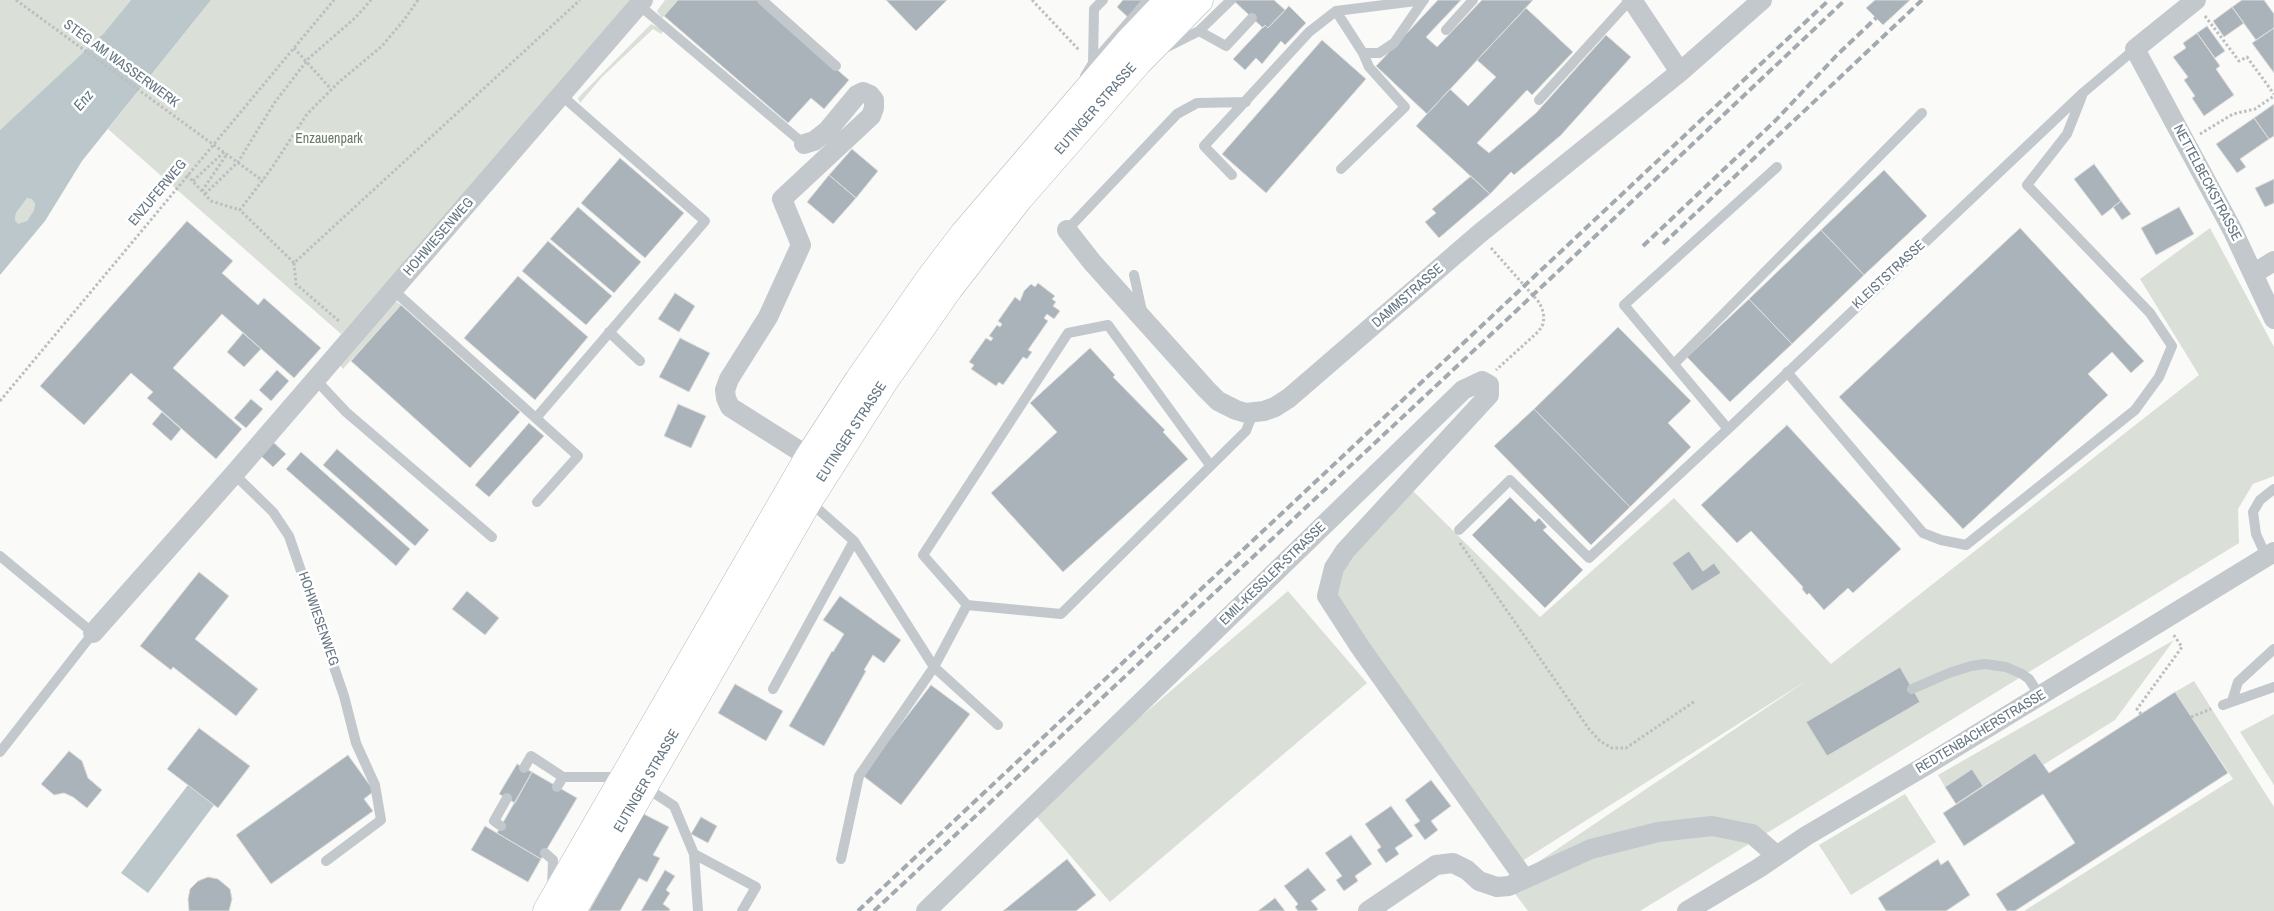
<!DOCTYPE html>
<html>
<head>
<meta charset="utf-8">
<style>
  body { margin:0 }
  canvas { display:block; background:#fafaf8 }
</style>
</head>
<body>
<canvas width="2274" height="911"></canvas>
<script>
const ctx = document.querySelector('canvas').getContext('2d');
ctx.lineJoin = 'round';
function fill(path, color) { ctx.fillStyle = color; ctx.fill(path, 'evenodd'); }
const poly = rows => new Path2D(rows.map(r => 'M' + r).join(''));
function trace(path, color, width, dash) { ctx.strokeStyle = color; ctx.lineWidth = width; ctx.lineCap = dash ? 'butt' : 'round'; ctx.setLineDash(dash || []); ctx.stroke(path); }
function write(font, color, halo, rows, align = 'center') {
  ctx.font = font + ' "Archivo Narrow",sans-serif'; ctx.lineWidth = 5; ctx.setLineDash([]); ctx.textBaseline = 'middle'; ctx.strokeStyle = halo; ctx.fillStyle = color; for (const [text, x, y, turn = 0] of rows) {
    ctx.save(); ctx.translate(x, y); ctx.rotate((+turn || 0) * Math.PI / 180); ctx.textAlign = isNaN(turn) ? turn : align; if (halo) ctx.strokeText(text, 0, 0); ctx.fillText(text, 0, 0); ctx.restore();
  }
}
const green = poly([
  [0,0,131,0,104,33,0,130],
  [211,0,636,0,341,334,108,129],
  [665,0,678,0,662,18,657,11],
  [651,24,664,30,661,34,653,29,602,77,580,103,578,98],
  [27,198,32,198,35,204,34,210,27,221,18,225,15,220,16,213],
  [2210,228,2274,347,2274,476,2253,484,2238,509,2239,543,1640,911,1528,911,1507,883,1809,679,1519,863,1327,596,1334,568,1406,484,1540,617,1674,498,1831,664,2199,375,2140,279],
  [391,298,401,305,343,369,340,365],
  [1288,591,1367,683,1110,902,1031,810],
  [2174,640,2115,720,2043,765,2035,753,1983,786,1972,769,1945,787,1938,775],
  [2194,681,2274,807,2274,911,2024,911,2233,779,2175,692],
  [2274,714,2274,785,2240,732],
  [1905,794,1936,842,1851,895,1819,845]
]);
const water = poly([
  [131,0,211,0,82,161,45,221,0,275,0,130,104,33],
  [27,198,32,199,35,204,34,210,27,221,18,224,15,220,16,213],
  [188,785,214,805,148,893,121,873]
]);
const building = poly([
  [678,0,757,0,849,80,824,109,811,98,788,123,664,16,678,0],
  [886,0,947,0,916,31,886,0],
  [1123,0,1146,0,1132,21,1117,7,1123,0],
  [1233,0,1274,0,1285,10,1268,28,1265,25,1263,28,1233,0],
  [1438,0,1461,0,1426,37,1437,47,1482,0,1533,0,1427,114,1376,66,1438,0],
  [1875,0,1910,0,1883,25,1866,8,1875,0],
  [2242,0,2264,0,2274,14,2274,28,2256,40,2232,7,2242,0],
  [1289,6,1306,23,1285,45,1281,41,1262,64,1256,58,1245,70,1233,59,1265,25,1268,28,1289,6],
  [2232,7,2244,23,2224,37,2213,21,2232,7],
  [1526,8,1573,52,1532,95,1527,90,1477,143,1489,153,1536,113,1606,35,1631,57,1561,135,1514,175,1511,172,1490,194,1416,126,1450,89,1468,106,1496,77,1477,60,1526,8],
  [2207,26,2225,51,2215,58,2197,33,2207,26],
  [2274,28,2274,73,2252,43,2274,28],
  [2197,33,2220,66,2216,69,2234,95,2204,116,2192,98,2195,96,2184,80,2188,77,2173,57,2186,48,2183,43,2197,33],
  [1322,40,1366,79,1266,193,1222,154,1322,40],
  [2274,104,2274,136,2269,139,2254,118,2274,104],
  [2254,118,2269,139,2240,159,2246,167,2237,173,2216,144,2254,118],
  [852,149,878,171,856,198,829,175,852,149],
  [620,158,684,213,645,258,581,203,620,158],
  [2094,164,2121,201,2102,216,2074,179,2094,164],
  [1884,170,1927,216,1864,275,1821,230,1884,170],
  [829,175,856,198,833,224,807,202,829,175],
  [1471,176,1490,194,1439,238,1425,222,1436,213,1432,209,1471,176],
  [2274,179,2274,203,2265,207,2255,188,2274,179],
  [2121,201,2131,214,2122,220,2113,207,2121,201],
  [578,207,641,262,614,293,550,239,578,207],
  [2179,207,2194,234,2156,255,2141,228,2179,207],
  [187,221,233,261,222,273,258,305,264,298,321,348,294,378,222,314,173,368,242,429,216,459,147,398,153,392,131,373,84,425,40,386,187,221],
  [2020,228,2144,361,2131,373,2112,352,2088,374,2108,395,1963,529,1839,397,2020,228],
  [1821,230,1864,275,1792,344,1749,299,1821,230],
  [548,241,612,296,586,325,522,271,548,241],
  [518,276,588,337,535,400,464,338,518,276],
  [1038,283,1055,296,1052,299,1056,302,1053,306,1060,311,1054,319,1047,314,1044,318,1048,321,1028,350,1032,352,1027,359,1023,357,1003,385,999,382,996,386,971,369,974,365,969,362,986,338,991,341,993,338,989,336,997,325,1000,327,1002,324,998,321,1015,297,1020,301,1024,291,1031,284,1035,287,1038,283],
  [675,293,695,306,679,332,658,319,675,293],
  [1749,299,1792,344,1730,402,1687,357,1749,299],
  [401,305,520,412,470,468,351,361,401,305],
  [1618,327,1691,401,1668,423,1691,447,1630,507,1534,409,1618,327],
  [243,333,261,349,244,367,227,352,243,333],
  [680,338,710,353,689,392,659,377,680,338],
  [1090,348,1115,375,1113,377,1165,430,1163,432,1188,459,1063,572,991,493,1057,432,1030,403,1090,348],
  [277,370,289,381,271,401,259,390,277,370],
  [251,399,263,409,246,428,234,418,251,399],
  [678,404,706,416,691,448,664,436,678,404],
  [1534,409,1630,507,1591,545,1494,446,1534,409],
  [162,412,181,429,171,441,152,424,162,412],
  [529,423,544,436,489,497,475,485,529,423],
  [1787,425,1901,549,1853,593,1848,588,1824,610,1809,593,1807,595,1802,589,1803,587,1751,531,1737,543,1701,505,1787,425],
  [272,441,286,454,273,467,260,455,272,441],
  [337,449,429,530,415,546,323,465,337,449],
  [301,452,410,549,396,566,286,469,301,452],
  [1510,497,1535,522,1539,518,1547,527,1543,530,1583,570,1545,608,1472,535,1510,497],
  [1689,551,1703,571,1714,563,1721,573,1692,591,1672,563,1689,551],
  [199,572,229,596,195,639,258,689,236,716,173,667,171,670,140,646,199,572],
  [467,591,499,618,485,635,452,609,467,591],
  [840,596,901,640,884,663,873,655,864,670,866,671,824,746,789,726,832,651,833,652,844,634,823,620,840,596],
  [1900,667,1920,702,1827,756,1806,722,1900,667],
  [735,684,783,711,766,741,718,713,735,684],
  [931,685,970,714,901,805,862,775,931,685],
  [2175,692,2228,773,2015,911,2007,911,1996,894,2075,843,2043,794,1964,846,1943,813,2035,753,2049,773,2175,692],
  [199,728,250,766,218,808,167,769,199,728],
  [69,751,82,761,88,778,102,790,87,808,73,797,64,793,54,795,41,784,69,751],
  [348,755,374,791,364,799,373,811,271,884,236,835,348,755],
  [517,764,532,772,515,803,499,794,517,764],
  [1972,769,1983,786,1956,804,1945,787,1972,769],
  [532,772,577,798,541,859,497,833,532,772],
  [1431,780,1451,806,1431,821,1438,830,1425,840,1414,825,1420,821,1405,800,1431,780],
  [1391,806,1413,836,1395,848,1399,854,1386,863,1377,850,1381,847,1365,824,1391,806],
  [640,812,669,827,653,855,660,858,647,882,639,878,620,911,589,911,615,865,612,863,640,812],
  [701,817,717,826,708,843,691,834,701,817],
  [485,826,541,859,528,882,471,850,485,826],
  [1351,835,1372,864,1355,876,1358,881,1344,891,1336,880,1342,876,1325,853,1351,835],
  [1067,859,1096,895,1076,911,1003,911,1067,859],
  [1938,859,1941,865,1948,860,1970,895,1946,911,1886,911,1878,898,1938,859],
  [1308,868,1326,890,1311,901,1318,909,1316,911,1298,911,1295,907,1298,904,1284,886,1308,868],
  [665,870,675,876,666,890,670,893,663,904,670,909,669,911,641,911,665,870],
  [208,877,218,879,230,889,232,899,229,911,189,911,188,899,190,889,198,881,208,877],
  [1275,898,1285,911,1258,911,1275,898]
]);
const path = poly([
  [16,0,263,181],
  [418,0,404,20,382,46,339,82,307,114,271,169,240,210,294,263,580,0],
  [1032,0,1079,50],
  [2205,16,2239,61,2247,57,2274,94],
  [294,48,331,89],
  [2200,134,2233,114,2255,109,2274,96],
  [187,175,211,201,240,210],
  [193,181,224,152],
  [202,191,227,154],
  [205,194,238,162,275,102,309,58,355,18,371,0],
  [1491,248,1538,301,1542,308,1544,317,1543,324,1539,331,1496,370],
  [294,263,296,284,340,322],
  [0,401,334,0],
  [1460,543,1589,729,1600,741,1612,748,1626,748,1695,701],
  [2141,714,2137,709,2182,647,2173,634],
  [2191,717,2211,709]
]);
const service = poly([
  [762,0,836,66],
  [639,5,804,144],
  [1336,11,1363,53,1379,53,1394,43,1423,1],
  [1446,30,1473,0],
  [1199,31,1226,46,1252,18],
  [1165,48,1199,31,1231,0],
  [1093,63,1148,0],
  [1085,76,1093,63,1094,9,1103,0],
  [1539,100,1630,0],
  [1341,169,1405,107,1369,67,1363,53],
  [1232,175,1204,146,1309,32,1336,11,1424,0],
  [1067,230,1177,114,1197,103,1246,102],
  [1134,275,1142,311],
  [393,290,578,456,537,502],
  [609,332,640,361],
  [1674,364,1922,113],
  [1787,372,1923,533,1941,540,1966,545,2135,410,2159,377,2172,346,2150,313,2027,185,2067,134,2082,96],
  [315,379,346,412,492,537],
  [536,418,705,221,561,95],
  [1728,429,1624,305,1777,167],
  [1210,465,1108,325,1068,333,923,555,967,605,1061,614,1246,431,1253,413],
  [234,474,273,512,289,536,344,696,356,743,375,785,381,820,326,861],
  [810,502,854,541,934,667,998,725],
  [1459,530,1510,480,1589,558,1728,429,2084,92,2135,49],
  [0,556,93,633,0,752],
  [2266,556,2256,534,2253,512,2260,500,2274,489],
  [773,689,854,541],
  [1912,689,1949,673,1971,666,1985,664,2006,667,2022,674,2029,679,2040,696],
  [2232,701,2238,682,2274,649],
  [2223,705,2274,687],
  [524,768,531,756,563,777,622,777],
  [557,787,563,777],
  [645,787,674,806,694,854,698,911],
  [501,826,494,821,507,798],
  [545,853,553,860,552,888],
  [694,854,756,887,742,911],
  [841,859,859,776,934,667,967,605]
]);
const minor = poly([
  [1632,0,1680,72],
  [2196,0,2135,49,2233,231,2274,319],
  [804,144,814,141,828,130,857,95,863,92,870,95,874,100,874,108,871,116,782,199,801,245,768,317,729,379,725,390,726,398,730,407,809,457],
  [1067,230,1092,262,1206,389,1218,401,1236,410,1246,413,1264,411,1275,407,1289,398,1479,234,1680,72,1762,0],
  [2253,274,2274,261],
  [93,633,234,474,643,0],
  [926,911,1463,390,1482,381,1489,385,1489,395,1345,551,1334,568,1327,596,1360,647,1524,878],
  [1368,911,1436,865,1453,863,1467,870,1479,881,1497,887,1509,886,1591,849,1658,832,1712,826,1752,834,1776,855],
  [1687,911,1759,868,1806,836,1925,766,2274,552]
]);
const primary = poly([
  [547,911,809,457,859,380,929,280,964,234,1128,43,1169,0],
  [572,911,808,501,884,381,949,288,1019,198,1138,62,1199,0]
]);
const rail = poly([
  [1663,244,1922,0],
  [1643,246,1776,120,1837,55,1876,18],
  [858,911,1829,0],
  [874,911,1515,312,1845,0]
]);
const streetNames = [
  ["STEG AM WASSERWERK",121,64,36],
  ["EUTINGER STRASSE",1096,109,-49],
  ["NETTELBECKSTRASSE",2207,183,62],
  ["ENZUFERWEG",158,193,-50],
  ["HOHWIESENWEG",439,237,-49],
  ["KLEISTSTRASSE",1889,275,-43],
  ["DAMMSTRASSE",1408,296,-41],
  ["EUTINGER STRASSE",852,432,-57],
  ["EMIL-KESSLER-STRASSE",1273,574,-44],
  ["HOHWIESENWEG",318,619,71],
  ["REDTENBACHERSTRASSE",1981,732,-31],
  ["EUTINGER STRASSE",647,781,-60]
];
const parkNames = [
  ["Enzauenpark",329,139]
];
const waterNames = [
  ["Enz",84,101,-50]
];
fill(green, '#dadfd7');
fill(water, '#bbc7cb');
fill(building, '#aab3b9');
trace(building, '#dcdcda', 1);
trace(primary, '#b5babe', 29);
trace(path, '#bbbfc2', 3, [2.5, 2.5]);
trace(service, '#c3c8cc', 10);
trace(minor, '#c3c8cc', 20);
trace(primary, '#fff', 28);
trace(rail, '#a2aab0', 4, [8, 4]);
write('14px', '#657683', '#fff', streetNames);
write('14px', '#687a64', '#fff', parkNames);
write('italic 15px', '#60757c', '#fff', waterNames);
</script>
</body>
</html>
